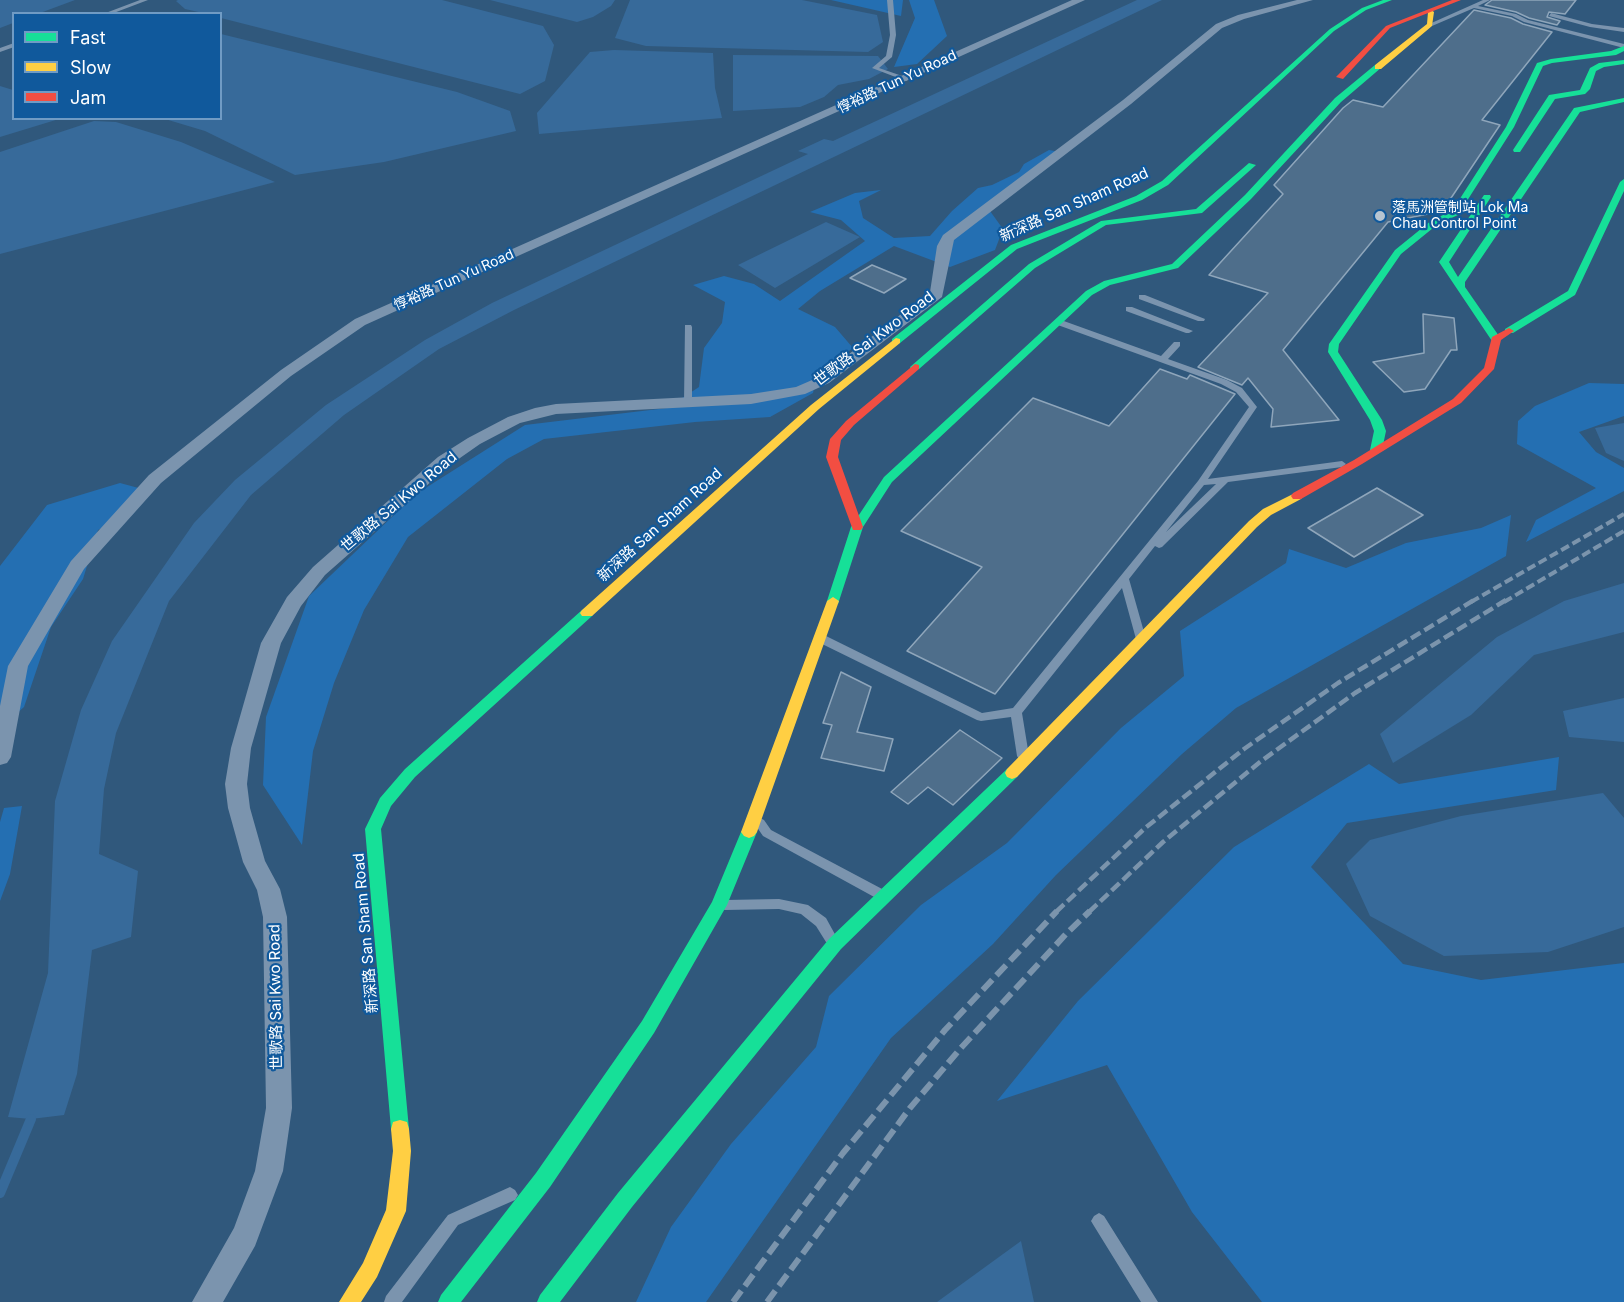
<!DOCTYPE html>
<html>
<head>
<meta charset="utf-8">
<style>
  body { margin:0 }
  #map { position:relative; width:1624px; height:1302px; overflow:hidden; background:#30587c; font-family:Inter,sans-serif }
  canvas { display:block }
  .legend { position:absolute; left:12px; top:12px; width:210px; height:108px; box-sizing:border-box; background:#10599c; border:2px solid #709bc4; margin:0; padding:8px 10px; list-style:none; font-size:18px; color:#fff }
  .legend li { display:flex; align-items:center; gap:12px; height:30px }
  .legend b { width:30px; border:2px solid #709bc4 }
</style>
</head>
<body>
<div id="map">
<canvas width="1624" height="1302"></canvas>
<ul class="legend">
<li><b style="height:8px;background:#16e098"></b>Fast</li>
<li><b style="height:8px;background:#ffcf43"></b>Slow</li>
<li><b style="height:8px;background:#f24e42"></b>Jam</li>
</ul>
</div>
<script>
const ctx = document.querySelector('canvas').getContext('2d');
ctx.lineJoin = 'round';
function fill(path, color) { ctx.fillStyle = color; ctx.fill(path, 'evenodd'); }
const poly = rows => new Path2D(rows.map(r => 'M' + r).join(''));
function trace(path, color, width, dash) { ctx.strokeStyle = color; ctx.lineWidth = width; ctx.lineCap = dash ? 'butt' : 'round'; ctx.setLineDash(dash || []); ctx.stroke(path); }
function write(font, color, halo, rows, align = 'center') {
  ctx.font = font + ' Inter,"Noto Sans SC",sans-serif'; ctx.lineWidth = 4.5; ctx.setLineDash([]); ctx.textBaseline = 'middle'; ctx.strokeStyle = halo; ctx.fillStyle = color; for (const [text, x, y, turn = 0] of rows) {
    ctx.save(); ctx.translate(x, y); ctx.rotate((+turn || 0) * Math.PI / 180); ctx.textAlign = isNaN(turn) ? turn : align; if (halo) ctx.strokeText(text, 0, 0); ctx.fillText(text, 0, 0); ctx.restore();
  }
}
const green = poly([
  [831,0,903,0,901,16],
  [909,0,934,0,947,36,917,64,894,67,915,18],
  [1049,150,1066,153,990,211,1003,229,995,250,950,267,894,246,820,291,798,309,835,327,853,348,817,374,813,393,770,417,695,422,544,439,507,459,408,537,364,610,334,683,313,751,302,845,263,785,266,717,309,596,416,494,525,425,667,408,699,387,704,348,722,323,725,302,693,285,724,276,754,284,780,301,865,241,841,220,810,212,855,193,881,190,859,201,863,218,894,238,930,236,952,211,978,188,992,185,1019,172,1024,164],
  [1589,383,1624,384,1624,416,1579,432,1596,452,1624,468,1624,491,1526,542,1536,520,1596,488,1517,444,1518,421,1535,406],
  [120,483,146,490,133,514,98,530,83,579,51,627,24,707,0,728,0,566,47,505],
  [1511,515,1506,556,1236,708,1182,754,1056,875,993,944,891,1038,706,1302,636,1302,671,1227,731,1144,816,1047,829,996,921,905,1007,843,1121,728,1184,676,1180,631,1286,563,1289,549,1346,568,1406,543,1481,528],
  [1559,757,1556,790,1347,823,1311,867,1403,964,1481,980,1624,963,1624,1302,1262,1302,1192,1212,1107,1065,997,1101,1078,1001,1234,847,1369,764,1399,784],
  [22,806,10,874,0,901,0,822,4,808]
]);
const water = poly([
  [0,0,75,0,40,13,14,14,13,23,0,28],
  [178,0,442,0,543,26,554,45,545,81,520,94,221,18,220,14,203,13,185,9,176,1],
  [490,0,615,0,611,6,593,17,577,22],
  [630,0,802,0,877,15,883,42,868,52,646,46,615,38],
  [1137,0,1162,0,514,310,439,349,344,415,251,495,169,601,116,733,104,789,99,854,138,871,131,937,92,950,77,1074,64,1115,31,1119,8,1117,48,973,55,801,81,710,112,641,194,523,235,480,326,405,425,340,492,303,808,154,798,151,824,139,833,141],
  [221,34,457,92,510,111,516,131,384,162,295,175,205,131,165,119,220,118],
  [614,50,713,53,715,88,722,118,539,134,537,113,590,52],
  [733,55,878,56,888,69,869,79,838,85,824,97,800,107,733,111],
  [0,86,13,90,14,118,59,119,0,137],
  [94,121,116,122,181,142,275,182,0,254,0,152],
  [826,222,860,237,775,288,738,265],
  [1624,423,1624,461,1606,453,1595,428],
  [1624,583,1624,632,1534,655,1471,715,1393,763,1380,734,1497,637,1564,601],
  [1624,698,1624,742,1569,737,1563,711],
  [1603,793,1624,818,1624,927,1548,952,1444,956,1370,916,1346,864,1370,840,1461,816],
  [1021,1241,1034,1302,937,1302]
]);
const stream = poly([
  [0,1193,31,1119]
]);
const building = poly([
  [1492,0,1576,0,1565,14,1549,12,1547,17,1560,21,1557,25,1529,18,1516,12,1485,5,1492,0],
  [1474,10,1511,18,1523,24,1552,32,1482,120,1500,125,1445,207,1433,213,1388,222,1283,350,1339,420,1271,427,1273,409,1248,378,1242,385,1198,367,1268,293,1209,275,1283,194,1274,185,1343,108,1353,100,1383,107,1474,10],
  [872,265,906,279,884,293,850,278,872,265],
  [1423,314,1454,318,1457,350,1451,350,1425,389,1404,392,1373,362,1424,353,1423,314],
  [1160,369,1187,379,1190,375,1235,394,995,694,907,651,982,567,901,531,1033,398,1109,426,1160,369],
  [1377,488,1423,515,1354,557,1308,528,1377,488],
  [841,672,871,687,857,732,893,739,884,771,821,758,832,725,823,723,841,672],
  [960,730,1002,758,953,805,928,787,908,804,891,792,960,730]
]);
const lane = poly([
  [140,0,148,0,111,14,103,14,140,0],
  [887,0,893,0,896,35,892,57,879,68,908,78,908,80,906,81,872,68,886,56,890,35,887,0],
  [1483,0,1490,0,1478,6,1516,14,1528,20,1624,44,1624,48,1524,22,1512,16,1474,8,1432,26,1427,25,1483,0],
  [1551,13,1592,24,1624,28,1624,32,1590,27,1549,16,1551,13],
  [14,43,14,47,0,52,0,48,14,43],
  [1139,295,1145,295,1205,319,1204,321,1198,321,1139,299,1139,295],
  [1126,307,1132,307,1193,331,1189,333,1186,333,1126,311,1126,307],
  [1055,320,1061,320,1161,356,1174,342,1180,342,1180,346,1168,359,1227,380,1242,388,1257,407,1208,479,1342,461,1346,464,1342,467,1228,482,1162,547,1159,548,1155,546,1129,579,1146,639,1145,642,1137,642,1136,639,1122,588,1022,713,1029,756,1027,759,1023,760,1019,759,1017,756,1011,717,981,721,977,720,818,642,817,639,818,636,826,636,982,713,1013,708,1198,481,1249,407,1236,392,1221,384,1055,324,1055,320],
  [1216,484,1166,532,1204,485,1216,484],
  [685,325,691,325,692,327,692,403,688,406,684,403,685,325],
  [760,818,764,820,771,830,884,890,886,894,884,898,880,899,876,898,763,836,754,823,756,820,760,818],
  [779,899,808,905,826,918,837,938,836,942,831,944,826,942,816,926,801,914,779,909,725,910,721,909,719,905,721,901,725,900,779,899],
  [510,1187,515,1190,518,1195,515,1200,458,1225,402,1302,384,1302,386,1296,448,1215,510,1187],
  [1099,1213,1104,1216,1158,1302,1141,1302,1094,1226,1091,1221,1094,1216,1099,1213]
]);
const street = poly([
  [1072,0,1085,0,365,325,291,376,161,483,84,569,28,666,11,757,7,763,0,765,0,706,8,666,71,561,149,475,281,370,355,319,1072,0],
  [1297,0,1313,0,1244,19,1222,28,1131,104,954,240,942,297,829,383,805,394,751,404,556,414,520,423,480,444,450,465,325,575,301,606,281,643,251,748,247,784,250,808,265,861,280,889,287,917,292,1108,283,1171,255,1246,223,1302,192,1302,234,1228,255,1171,266,1108,263,917,257,890,243,862,228,808,225,784,231,748,261,643,287,597,313,567,438,457,468,438,508,417,535,408,556,404,751,394,796,387,819,377,930,292,937,246,943,235,1123,100,1216,24,1238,15,1297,0]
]);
const fast = poly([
  [1383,0,1392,0,1366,10,1334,31,1168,185,1142,200,1017,249,900,343,892,343,892,339,1011,245,1136,196,1162,181,1330,29,1362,8,1383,0],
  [1624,46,1624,51,1616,55,1552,63,1543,66,1514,127,1458,215,1438,224,1401,254,1339,344,1338,352,1382,420,1386,431,1382,450,1380,452,1372,452,1370,450,1374,431,1370,420,1328,352,1329,344,1395,250,1432,220,1452,211,1506,127,1537,63,1551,59,1611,51,1624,46],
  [1624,60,1624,64,1604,67,1596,71,1590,89,1585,94,1555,99,1520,152,1514,152,1513,150,1549,95,1580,90,1590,68,1599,63,1624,60],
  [1375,65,1382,67,1341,102,1251,199,1178,268,1110,285,1092,295,892,482,863,527,839,601,838,604,828,604,827,601,851,527,884,477,1086,291,1104,281,1172,264,1245,195,1335,98,1375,65],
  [1624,98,1624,102,1580,112,1465,282,1465,287,1501,339,1500,341,1492,341,1439,262,1484,195,1490,195,1491,197,1449,262,1458,277,1574,108,1624,98],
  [1249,163,1256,165,1202,213,1106,225,1035,268,919,369,911,369,910,367,1029,264,1101,221,1196,209,1249,163],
  [1624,179,1624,191,1575,295,1513,333,1505,333,1505,329,1568,291,1620,182,1624,179],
  [587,608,592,610,594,613,592,616,415,777,391,806,381,829,409,1129,407,1136,400,1138,393,1136,391,1129,365,829,380,798,405,769,582,610,587,608],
  [1012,767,1017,769,1019,773,1017,777,841,949,632,1207,560,1302,537,1302,540,1295,618,1193,829,939,1007,769,1012,767],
  [749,826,754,828,757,832,727,905,654,1033,550,1187,461,1302,438,1302,441,1295,536,1173,642,1021,712,902,741,832,744,828,749,826]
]);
const slow = poly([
  [1431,10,1434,12,1432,26,1381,69,1375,69,1375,65,1427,24,1428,12,1431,10],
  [896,338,900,339,900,343,819,409,592,616,582,616,580,613,582,610,811,405,896,338],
  [1297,492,1303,496,1301,499,1271,515,1257,527,1017,777,1012,779,1007,777,1005,773,1007,769,1249,521,1263,509,1297,492],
  [833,597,839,601,757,832,754,836,749,838,744,836,741,832,827,601,833,597],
  [400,1120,407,1122,409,1129,411,1151,406,1211,377,1277,361,1302,339,1302,363,1263,386,1210,393,1151,391,1129,393,1122,400,1120]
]);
const jam = poly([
  [1452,0,1461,0,1390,28,1343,79,1336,77,1386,26,1452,0],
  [1509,328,1514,331,1501,340,1494,369,1461,403,1362,464,1301,499,1293,499,1291,496,1293,493,1354,460,1453,399,1484,368,1492,337,1509,328],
  [915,364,919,365,919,369,854,425,841,440,838,457,863,527,861,530,853,530,826,457,830,439,846,421,915,364]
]);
const railFar2 = poly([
  [1471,602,1624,514],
  [1504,602,1624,531]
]);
const railFar1 = poly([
  [1056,912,1144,829,1244,749,1338,683,1474,600],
  [1089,912,1163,842,1260,762,1355,693,1506,600]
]);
const rail = poly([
  [733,1302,843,1153,945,1030,1057,911],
  [767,1302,910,1108,960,1049,1066,934,1090,911]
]);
const markers = [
  [1380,216,6,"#b7c5d1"]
];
const farStreetnames = [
  ["惇裕路 Tun Yu Road",897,82,-25],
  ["惇裕路 Tun Yu Road",454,280,-24]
];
const farPoinames = [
  ["落馬洲管制站 Lok Ma",1392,208],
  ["Chau Control Point",1392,224]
];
const streetNames = [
  ["新深路 San Sham Road",1074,205,-24],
  ["世歌路 Sai Kwo Road",874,339,-37],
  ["世歌路 Sai Kwo Road",399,502,-40],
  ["新深路 San Sham Road",660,525,-42],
  ["新深路 San Sham Road",366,933,-95],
  ["世歌路 Sai Kwo Road",276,997,-91]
];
fill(green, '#246fb2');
fill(water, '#376a9a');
trace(stream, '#376a9a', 10);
fill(building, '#4e6e8b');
trace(building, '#8fa6bb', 1.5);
fill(lane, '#7b94ae');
fill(street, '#7b94ae');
fill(fast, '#16e098');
fill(slow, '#ffcf43');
fill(jam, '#f24e42');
trace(railFar2, '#7b94ac', 4, [9, 4]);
trace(railFar1, '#7b94ac', 4.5, [11, 4.5]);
trace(rail, '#7b94ac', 6, [14, 6]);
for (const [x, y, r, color] of markers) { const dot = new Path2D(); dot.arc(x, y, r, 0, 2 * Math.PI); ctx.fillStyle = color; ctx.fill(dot); trace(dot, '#10599c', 2); }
write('14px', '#fff', '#10599c', farStreetnames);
write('14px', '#fff', '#10599c', farPoinames, 'left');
write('15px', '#fff', '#10599c', streetNames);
</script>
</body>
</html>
